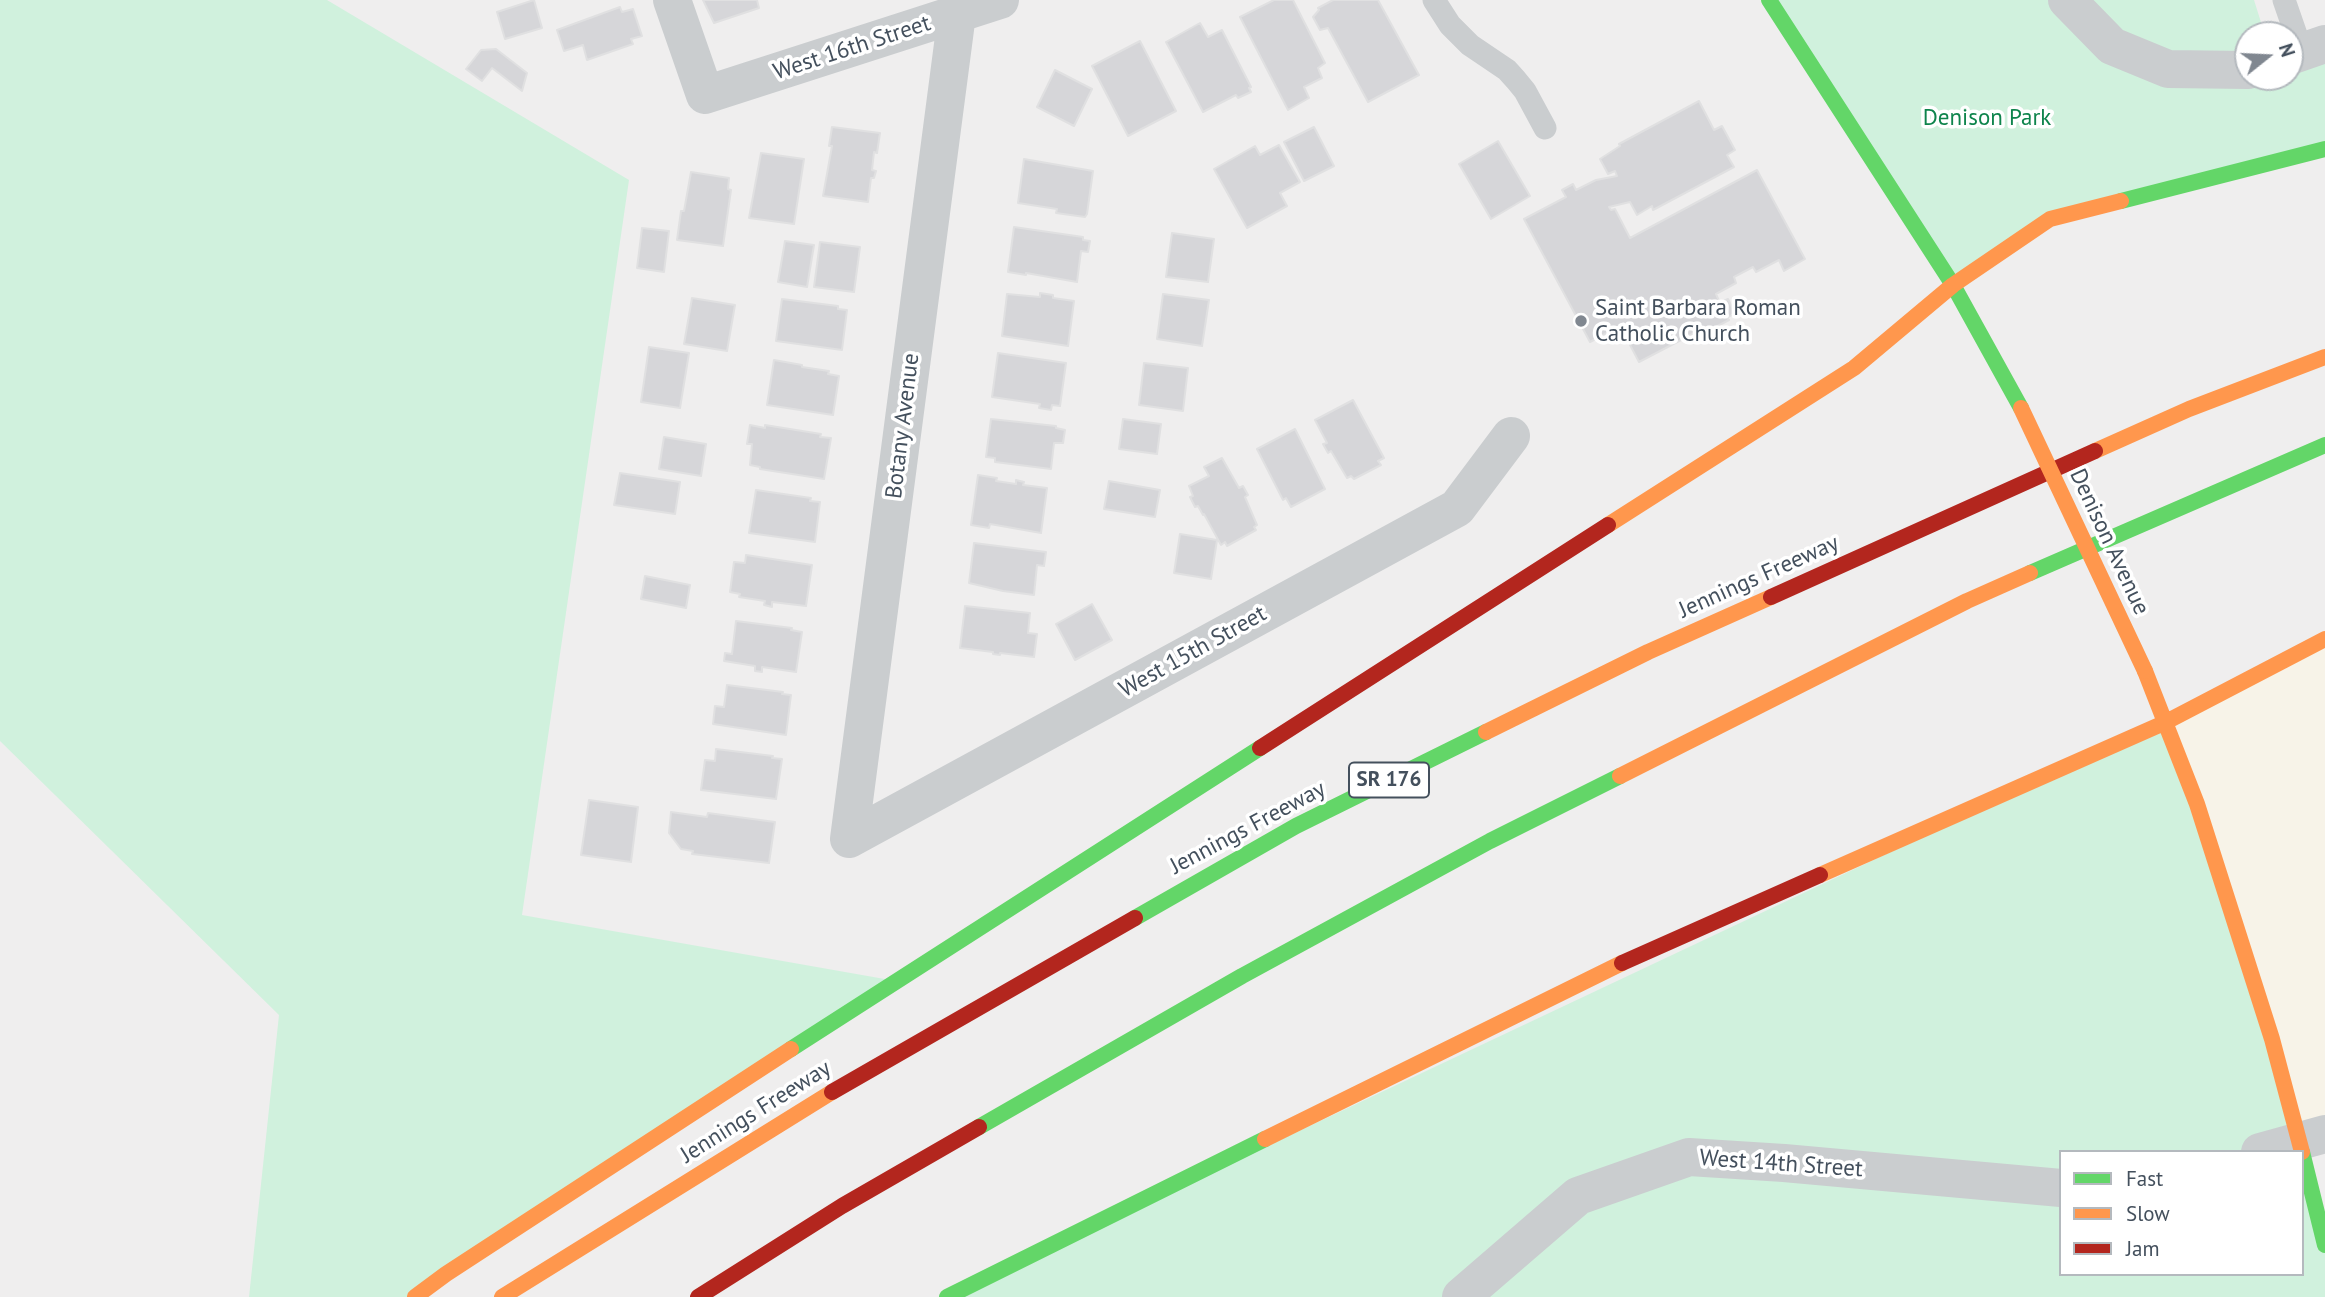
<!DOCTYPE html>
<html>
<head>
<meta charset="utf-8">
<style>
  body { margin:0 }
  #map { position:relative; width:2325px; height:1297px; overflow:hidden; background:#efeeee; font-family:"PT Sans",sans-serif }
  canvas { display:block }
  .legend { position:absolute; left:2059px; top:1150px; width:245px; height:126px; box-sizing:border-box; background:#fff; border:2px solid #b4b9be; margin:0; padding:9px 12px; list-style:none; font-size:21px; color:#44505d }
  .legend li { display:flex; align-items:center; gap:14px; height:35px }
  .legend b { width:35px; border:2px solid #b4b9be }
  .north { position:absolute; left:2234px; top:21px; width:70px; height:70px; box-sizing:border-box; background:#fff; border:2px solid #b4b9be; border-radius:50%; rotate:72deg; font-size:19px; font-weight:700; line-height:28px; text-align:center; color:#44505d }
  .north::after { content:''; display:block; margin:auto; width:24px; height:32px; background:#808790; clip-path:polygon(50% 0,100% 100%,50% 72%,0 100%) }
</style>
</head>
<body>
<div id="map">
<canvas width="2325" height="1297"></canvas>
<ul class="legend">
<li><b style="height:9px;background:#63d668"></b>Fast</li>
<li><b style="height:9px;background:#ff974d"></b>Slow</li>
<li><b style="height:9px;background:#b3261e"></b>Jam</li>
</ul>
<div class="north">N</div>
</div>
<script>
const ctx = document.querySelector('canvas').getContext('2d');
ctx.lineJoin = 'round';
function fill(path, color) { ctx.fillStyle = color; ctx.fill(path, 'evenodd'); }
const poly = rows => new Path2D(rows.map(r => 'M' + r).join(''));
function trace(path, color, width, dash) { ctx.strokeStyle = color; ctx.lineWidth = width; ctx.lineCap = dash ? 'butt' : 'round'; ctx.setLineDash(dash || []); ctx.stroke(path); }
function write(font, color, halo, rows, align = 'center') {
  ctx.font = font + ' "PT Sans",sans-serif'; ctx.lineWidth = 7; ctx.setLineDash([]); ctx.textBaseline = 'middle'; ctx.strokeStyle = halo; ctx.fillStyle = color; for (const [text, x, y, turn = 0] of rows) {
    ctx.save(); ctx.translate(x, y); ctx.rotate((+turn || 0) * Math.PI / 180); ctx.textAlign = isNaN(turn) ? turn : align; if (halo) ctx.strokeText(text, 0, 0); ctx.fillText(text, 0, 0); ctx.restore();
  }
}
const commercial = poly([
  [2325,639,2325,1134,2300,1141,2164,723]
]);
const green = poly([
  [0,0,327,0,629,180,522,915,896,981,415,1297,249,1297,279,1015,0,741],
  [1769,0,2254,0,2265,35,2248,35,2248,77,2290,77,2290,56,2325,44,2325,149,2050,219,1953,285],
  [2164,723,2302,1152,2061,1152,2061,1274,2302,1274,2302,1152,2325,1245,2325,1297,947,1297]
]);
const building = poly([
  [534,0,542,28,505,39,497,12,534,0],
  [703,0,757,0,759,8,714,23,703,0],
  [1274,0,1293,0,1325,63,1318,68,1322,78,1304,87,1309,98,1288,110,1240,17,1274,0],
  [1333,0,1378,0,1419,75,1368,102,1328,28,1320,30,1313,17,1319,10,1318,8,1333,0],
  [620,7,622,12,633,9,642,36,631,39,633,44,587,60,583,45,564,51,557,30,620,7],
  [1200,23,1208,37,1222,30,1251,87,1249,88,1251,92,1238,98,1236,95,1203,112,1166,42,1200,23],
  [1140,41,1176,111,1128,136,1092,66,1140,41],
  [496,49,527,73,522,91,492,68,482,81,466,69,481,50,496,49],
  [1055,70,1092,89,1074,126,1037,107,1055,70],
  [1699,101,1714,130,1722,126,1735,150,1727,155,1734,167,1653,210,1652,206,1637,215,1630,202,1609,207,1611,210,1615,209,1630,238,1757,170,1805,259,1784,271,1779,260,1756,272,1753,267,1734,277,1736,283,1716,294,1720,303,1728,299,1735,313,1727,318,1729,320,1708,331,1706,327,1639,362,1620,326,1590,342,1524,219,1566,197,1562,190,1573,184,1576,190,1596,180,1617,176,1615,171,1608,174,1600,159,1620,146,1619,144,1699,101],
  [832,127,880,133,877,153,874,152,872,170,876,171,874,178,871,178,868,202,823,196,832,146,829,146,832,127],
  [1314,127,1334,166,1304,181,1284,142,1314,127],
  [1498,141,1530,196,1491,219,1459,164,1498,141],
  [1279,145,1300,182,1280,193,1287,206,1247,228,1214,169,1255,146,1260,155,1279,145],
  [761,153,804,159,794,224,749,218,761,153],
  [1024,159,1093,171,1087,214,1085,217,1056,213,1057,209,1018,203,1024,159],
  [691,172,729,178,728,189,731,190,723,246,677,240,681,211,684,211,691,172],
  [1014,227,1083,237,1083,240,1090,241,1088,252,1081,251,1077,282,1026,273,1026,275,1008,272,1014,227],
  [642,228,669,231,664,272,637,268,642,228],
  [1172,233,1214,239,1208,282,1166,277,1172,233],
  [785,241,814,245,807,287,778,282,785,241],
  [820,242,860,247,854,292,814,287,820,242],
  [1040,293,1053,295,1053,298,1074,301,1068,346,1002,336,1007,294,1040,297,1040,293],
  [1163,294,1209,300,1202,346,1157,339,1163,294],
  [692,298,735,305,727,351,684,344,692,298],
  [782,299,838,306,838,309,847,310,842,350,776,341,782,299],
  [649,347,689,353,680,408,641,402,649,347],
  [998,353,1066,363,1060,406,1052,405,1051,410,1039,408,1040,404,992,397,998,353],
  [774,360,802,365,802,367,829,371,828,374,839,376,833,415,767,405,774,360],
  [1144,363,1188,368,1183,411,1139,405,1144,363],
  [1353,400,1384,458,1378,461,1381,465,1354,479,1351,476,1347,478,1331,451,1328,453,1323,444,1327,443,1315,420,1353,400],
  [991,419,1056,426,1056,428,1065,430,1063,443,1054,443,1051,469,995,462,995,458,986,457,991,419],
  [1123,419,1161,424,1157,454,1119,449,1123,419],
  [750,425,765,428,765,425,821,434,820,437,831,438,824,479,760,469,760,467,750,465,752,444,747,444,750,425],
  [1295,429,1325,489,1291,507,1286,498,1283,500,1257,449,1295,429],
  [664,437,706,444,701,476,659,469,664,437],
  [1222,458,1239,488,1243,486,1248,495,1245,497,1257,525,1254,527,1256,530,1227,546,1225,542,1221,545,1204,514,1203,515,1198,506,1195,507,1190,497,1193,496,1189,486,1209,476,1204,467,1222,458],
  [620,473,680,482,675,514,614,505,620,473],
  [978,475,997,478,996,481,1016,484,1016,480,1024,482,1023,485,1047,488,1041,533,990,524,989,528,971,525,978,475],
  [1109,481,1160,490,1155,517,1104,509,1109,481],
  [756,490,811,498,810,501,820,502,815,542,749,533,756,490],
  [1180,534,1217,540,1211,579,1174,573,1180,534],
  [974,543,1046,552,1044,566,1037,565,1034,595,1003,591,969,583,974,543],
  [746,555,812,565,806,606,772,602,772,607,764,605,765,601,739,597,740,594,730,592,734,562,745,563,746,555],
  [645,576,690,585,686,608,641,599,645,576],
  [1092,604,1112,640,1075,660,1056,624,1092,604],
  [965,606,1030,613,1028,633,1037,634,1034,657,1000,653,1000,655,993,654,993,652,960,648,965,606],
  [736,621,792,628,791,630,802,632,796,672,762,667,762,672,755,671,755,666,724,661,725,653,732,654,736,621],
  [727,685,783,692,782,694,791,695,786,735,713,724,715,706,724,707,727,685],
  [716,749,773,756,772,758,782,759,776,799,701,790,705,760,715,761,716,749],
  [589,800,638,807,631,862,581,855,589,800],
  [671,812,707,817,708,813,775,822,769,863,692,854,693,851,681,849,669,833,671,812]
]);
const lane = poly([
  [1434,0,1450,25,1470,45,1507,70,1516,80,1525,91,1545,128],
  [2284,0,2302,52]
]);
const street = poly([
  [672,0,705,95,1000,0],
  [2067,0,2112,46,2168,69,2248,70],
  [2290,56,2325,44],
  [849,839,957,14],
  [849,839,1457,508,1511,436],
  [2260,1152,2325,1134],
  [1461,1297,1578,1196,1689,1157,1784,1163,2061,1188]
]);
const fast = poly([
  [1769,0,1953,285,2021,408],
  [2121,201,2325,149],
  [2030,573,2325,445],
  [1135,918,1296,826,1486,732],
  [791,1049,1260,748],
  [979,1127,1242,976,1490,841,1620,776],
  [2302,1152,2325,1245],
  [947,1297,1265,1139]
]);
const slow = poly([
  [2095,451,2189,409,2325,357],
  [1608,525,1854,368,1953,285,2050,219,2121,201],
  [2145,671,2197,804,2272,1039,2302,1152],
  [1486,732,1648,652,1771,597],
  [1620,776,1967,601,2030,573],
  [1820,875,2164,723,2325,639],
  [1265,1139,1622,963],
  [415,1297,446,1274,791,1049],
  [502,1297,832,1092]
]);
const jam = poly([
  [1771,597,2095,451],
  [1260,748,1608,525],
  [1622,963,1820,875],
  [832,1092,1135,918],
  [698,1297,842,1206,979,1127]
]);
const slowBridge = poly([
  [2021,408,2145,671]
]);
const markers = [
  [1581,321,7,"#808790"]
];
const shields = [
  [1389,780,80]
];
const shieldNames = [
  ["SR 176",1389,780]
];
const streetNames = [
  ["West 16th Street",852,48,-18],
  ["Botany Avenue",903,426,-83],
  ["Denison Avenue",2109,542,65],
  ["Jennings Freeway",1759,577,-24],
  ["West 15th Street",1193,652,-29],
  ["Jennings Freeway",1248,828,-28],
  ["Jennings Freeway",756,1112,-32],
  ["West 14th Street",1781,1164,4]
];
const parkNames = [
  ["Denison Park",1987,118]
];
const poiNames = [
  ["Saint Barbara Roman",1595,308],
  ["Catholic Church",1595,334]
];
fill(commercial, '#f7f3e8');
fill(green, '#d0f1dd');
fill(building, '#d6d6d9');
trace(building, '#e0e0e1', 2);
trace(lane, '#cacdcf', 23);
trace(street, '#cacdcf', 38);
trace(fast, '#63d668', 16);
trace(slow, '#ff974d', 16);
trace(jam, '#b3261e', 16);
trace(slowBridge, '#ff974d', 16);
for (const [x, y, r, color] of markers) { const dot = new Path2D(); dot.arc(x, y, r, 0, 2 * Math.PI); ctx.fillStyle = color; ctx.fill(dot); trace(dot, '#fff', 2.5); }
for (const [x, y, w] of shields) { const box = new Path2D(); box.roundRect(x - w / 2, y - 17.5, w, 35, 5); ctx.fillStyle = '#fff'; ctx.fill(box); trace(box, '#44505d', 2); }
write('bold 21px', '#44505d', null, shieldNames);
write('23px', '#44505d', '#fff', streetNames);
write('23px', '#0e844c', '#fff', parkNames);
write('23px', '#44505d', '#fff', poiNames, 'left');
</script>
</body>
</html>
